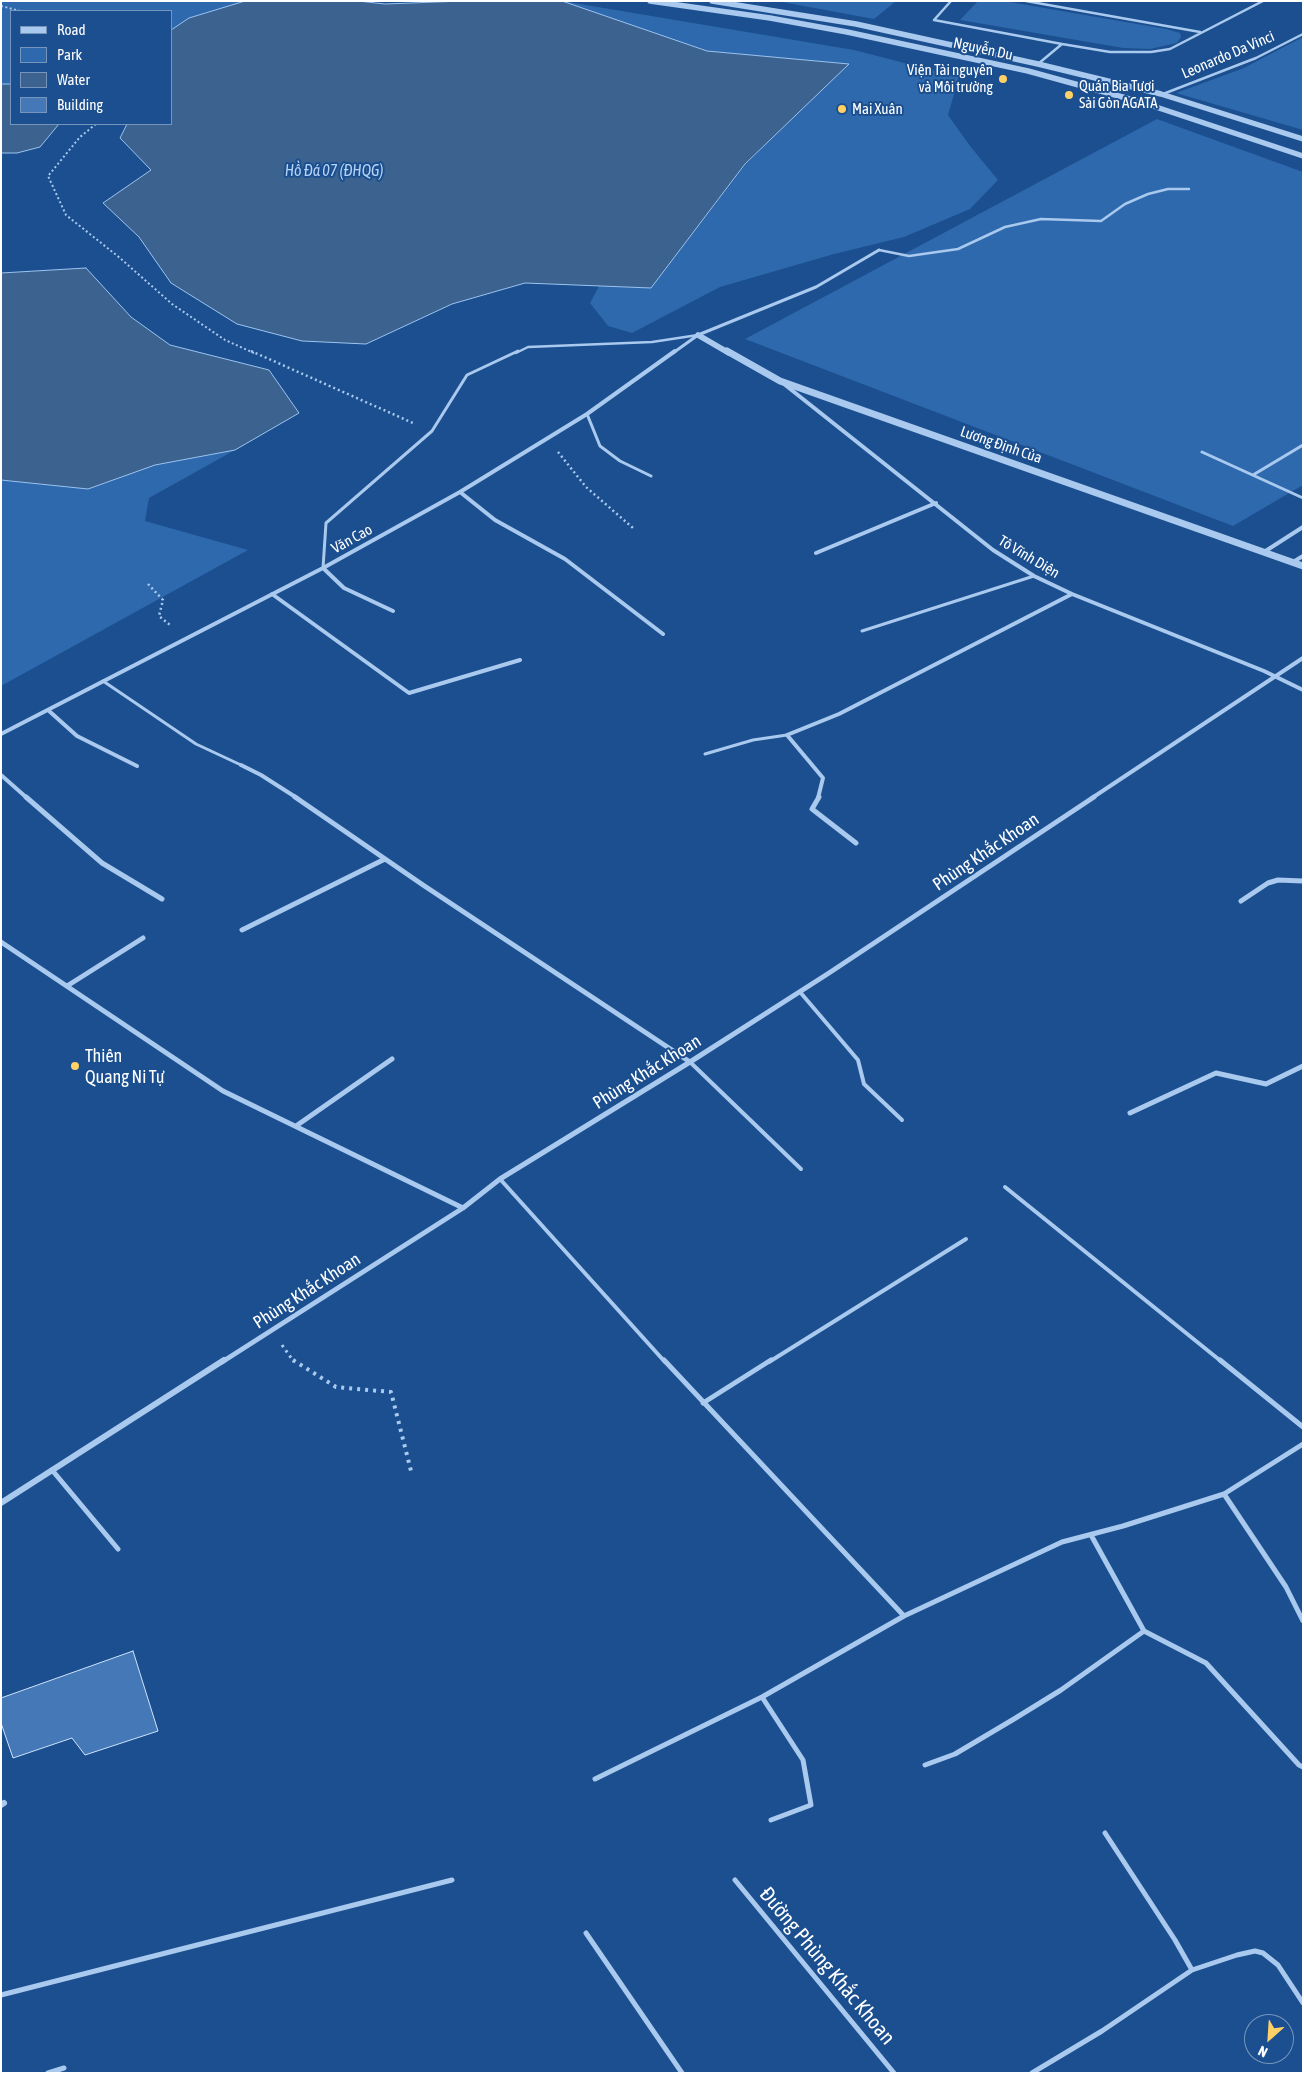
<!DOCTYPE html>
<html>
<head>
<meta charset="utf-8">
<style>
  body { margin:0 }
  #map { position:relative; width:1304px; height:2074px; overflow:hidden; background:#1b4f8f; font-family:"Asap Condensed",sans-serif }
  canvas { display:block }
  .frame { position:absolute; inset:0; border:2px solid #fff; pointer-events:none }
  .legend { position:absolute; left:10px; top:10px; width:162px; height:115px; box-sizing:border-box; background:#1b4f8f; border:1px solid #7695bc; margin:0; padding:6px 9px; list-style:none; font-size:15px; color:#fff }
  .legend li { display:flex; align-items:center; gap:10px; height:25px }
  .legend b { width:25px; border:1px solid #7695bc }
  .north { position:absolute; left:1244px; top:2014px; width:50px; height:50px; box-sizing:border-box; background:#1b4f8f; border:1px solid #7695bc; border-radius:50%; rotate:206deg; font-size:14px; font-weight:700; line-height:20px; text-align:center; color:#fff }
  .north::after { content:''; display:block; margin:auto; width:18px; height:22px; background:#ffd166; clip-path:polygon(50% 0,100% 100%,50% 72%,0 100%) }
</style>
</head>
<body>
<div id="map">
<canvas width="1304" height="2074"></canvas>
<div class="frame"></div>
<ul class="legend">
<li><b style="height:6px;background:#a9c9ee"></b>Road</li>
<li><b style="height:14px;background:#2e69ad"></b>Park</li>
<li><b style="height:14px;background:#3c6290"></b>Water</li>
<li><b style="height:14px;background:#4478b7"></b>Building</li>
</ul>
<div class="north">N</div>
</div>
<script>
const ctx = document.querySelector('canvas').getContext('2d');
ctx.lineJoin = 'round';
function fill(path, color) { ctx.fillStyle = color; ctx.fill(path, 'evenodd'); }
const poly = rows => new Path2D(rows.map(r => 'M' + r).join(''));
function trace(path, color, width, dash) { ctx.strokeStyle = color; ctx.lineWidth = width; ctx.lineCap = dash ? 'butt' : 'round'; ctx.setLineDash(dash || []); ctx.stroke(path); }
function write(font, color, halo, rows, align = 'center') {
  ctx.font = font + ' "Asap Condensed",sans-serif'; ctx.lineWidth = 4; ctx.setLineDash([]); ctx.textBaseline = 'middle'; ctx.strokeStyle = halo; ctx.fillStyle = color; for (const [text, x, y, turn = 0] of rows) {
    ctx.save(); ctx.translate(x, y); ctx.rotate((+turn || 0) * Math.PI / 180); ctx.textAlign = isNaN(turn) ? turn : align; if (halo) ctx.strokeText(text, 0, 0); ctx.fillText(text, 0, 0); ctx.restore();
  }
}
const green = poly([
  [1,1,245,1,189,18,171,30,171,11,11,11,11,84,1,84],
  [562,1,854,50,959,77,948,115,970,146,998,180,970,209,904,237,834,254,720,287,632,333,608,326,590,303,599,286,651,288,746,164,848,64,707,51],
  [777,1,896,1,874,19],
  [978,1,1004,1,1166,29,1180,33,1181,37,1177,43,1150,49,1123,48,960,20],
  [1303,37,1303,130,1176,93,1244,68],
  [1157,119,1303,172,1303,485,1233,526,745,339],
  [235,450,149,498,145,521,248,550,1,686,1,480,88,489,155,465]
]);
const water = poly([
  [245,1,358,1,385,4,463,1,562,1,707,51,849,64,745,164,651,288,525,283,452,304,366,344,302,341,237,324,171,283,139,237,103,203,151,170,120,138,127,124,171,124,171,30,189,18,245,1],
  [1,84,11,84,11,124,59,124,40,147,17,153,1,153,1,84],
  [86,268,131,317,170,345,269,370,299,413,235,450,155,465,88,489,1,480,1,273,86,268]
]);
const building = poly([
  [133,1651,158,1731,85,1755,72,1738,13,1758,1,1723,1,1698,133,1651]
]);
const pathFar3 = poly([
  [1,6,20,11],
  [96,124,80,137,48,176,66,215,120,258,172,304,225,340,254,353]
]);
const pathFar2 = poly([
  [251,351,413,423],
  [558,452,586,487,633,528],
  [148,584,163,600,159,616,170,625]
]);
const pathFar1 = poly([
  [282,1345,294,1362]
]);
const path = poly([
  [293,1360,336,1387,391,1392,411,1471]
]);
const serviceFar3 = poly([
  [951,1,934,20,1062,44],
  [1026,1,1200,32],
  [1038,64,1062,44,1110,52,1151,52,1170,49,1263,1],
  [1163,94,1256,58,1303,34],
  [879,250,909,256,958,249,1005,227,1041,219,1101,221,1125,204,1148,194,1168,189,1189,189],
  [516,353,528,347,652,342,698,335]
]);
const serviceFar2 = poly([
  [587,414,600,446,620,461,651,476],
  [1202,452,1303,498],
  [1253,475,1303,445],
  [323,568,326,523,432,431,467,375,518,351],
  [862,631,1034,576],
  [103,681,196,744,241,765],
  [705,754,753,740,787,735]
]);
const serviceFar1 = poly([
  [800,992,858,1060,864,1084,902,1120],
  [690,1062,801,1169],
  [500,1179,665,1362],
  [1005,1187,1222,1362],
  [769,1362,966,1239]
]);
const service = poly([
  [664,1360,904,1616],
  [1220,1360,1303,1427],
  [703,1403,771,1360],
  [52,1470,118,1549],
  [1224,1494,1286,1587,1303,1621],
  [1091,1535,1144,1631,1206,1663,1299,1765,1303,1767],
  [925,1765,955,1754,1014,1719,1061,1690,1144,1631],
  [595,1779,762,1697],
  [771,1820,811,1805,803,1760,762,1697,904,1616,1062,1542,1123,1526,1224,1494,1303,1444],
  [1105,1833,1175,1940,1192,1970],
  [735,1880,894,2073],
  [586,1933,682,2073],
  [1,1995,452,1880],
  [48,2073,64,2068],
  [1032,2073,1102,2031,1192,1970,1237,1955,1255,1951,1263,1953,1278,1965,1303,2003]
]);
const minorFar3 = poly([
  [673,353,698,335,816,287,879,250]
]);
const minorFar2 = poly([
  [784,384,993,550,1034,576,1072,594,1264,671,1303,690],
  [460,492,495,520,565,559,663,634],
  [1264,552,1303,527],
  [816,553,936,503],
  [1293,562,1303,556],
  [323,568,344,588,393,611],
  [272,594,409,693,520,660],
  [48,710,77,736,137,766],
  [1,734,323,568,460,492,587,414,675,351],
  [241,765,261,775,297,798],
  [1,775,27,798],
  [818,798,823,778,787,735,839,714,1072,594],
  [1092,798,1303,658]
]);
const minorFar1 = poly([
  [26,797,102,863,162,899],
  [295,797,423,885,690,1062],
  [819,797,812,809,856,843],
  [1241,901,1268,883,1278,880,1303,881],
  [242,930,385,859],
  [1,942,223,1091,463,1208],
  [67,986,143,938],
  [1130,1113,1216,1073,1266,1084,1303,1066],
  [296,1126,392,1059],
  [222,1362,463,1208,500,1179,690,1062,829,973,1094,797]
]);
const minor = poly([
  [1,1503,224,1360],
  [1,1805,4,1803]
]);
const tertiaryFar1 = poly([
  [650,1,770,18,847,32,1028,71,1144,103,1303,156],
  [712,1,856,24,1038,64,1161,94,1303,139],
  [698,335,729,353]
]);
const tertiary = poly([
  [727,351,780,381,1303,566]
]);
const markers = [
  [1003,79,5,"#ffd166"],
  [1069,95,5,"#ffd166"],
  [842,109,5,"#ffd166"],
  [75,1066,5,"#ffd166"]
];
const farStreetnames = [
  ["Nguyễn Du",983,49,12],
  ["Leonardo Da Vinci",1228,55,-23],
  ["Lương Định Của",1001,445,19],
  ["Văn Cao",352,539,-29],
  ["Tô Vĩnh Diện",1029,557,31]
];
const farPoinames = [
  ["Viện Tài nguyên",993,70,"right"],
  ["và Môi trường",993,87,"right"],
  ["Quán Bia Tươi",1079,86],
  ["Sài Gòn AGATA",1079,103],
  ["Mai Xuân",852,109]
];
const farWaternames = [
  ["Hồ Đá 07 (ĐHQG)",334,171]
];
const streetNames = [
  ["Phùng Khắc Khoan",986,852,-34],
  ["Phùng Khắc Khoan",647,1072,-32],
  ["Phùng Khắc Khoan",307,1291,-33]
];
const poiNames = [
  ["Thiên",85,1056],
  ["Quang Ni Tự",85,1077]
];
const nearStreetnames = [
  ["Đường Phùng Khắc Khoan",827,1966,50]
];
fill(green, '#2e69ad');
fill(water, '#3c6290');
trace(water, '#9cc4f0', 1);
fill(building, '#4478b7');
trace(building, '#cfe3fa', 1);
trace(pathFar3, '#a9c9ee', 2, [2, 2.5]);
trace(pathFar2, '#a9c9ee', 2.5, [2, 3]);
trace(pathFar1, '#a9c9ee', 3, [2.5, 4]);
trace(path, '#a9c9ee', 4, [3, 5]);
trace(serviceFar3, '#a9c9ee', 2.5);
trace(serviceFar2, '#a9c9ee', 3);
trace(serviceFar1, '#a9c9ee', 4);
trace(service, '#a9c9ee', 5);
trace(minorFar3, '#a9c9ee', 3);
trace(minorFar2, '#a9c9ee', 4);
trace(minorFar1, '#a9c9ee', 5);
trace(minor, '#a9c9ee', 6);
trace(tertiaryFar1, '#a9c9ee', 5.5);
trace(tertiary, '#a9c9ee', 7);
for (const [x, y, r, color] of markers) { const dot = new Path2D(); dot.arc(x, y, r, 0, 2 * Math.PI); ctx.fillStyle = color; ctx.fill(dot); trace(dot, '#1b4f8f', 2); }
write('15px', '#fff', '#1b4f8f', farStreetnames);
write('15px', '#fff', '#1b4f8f', farPoinames, 'left');
write('italic 16px', '#b5d3f5', '#1b4f8f', farWaternames);
write('18px', '#fff', '#1b4f8f', streetNames);
write('18px', '#fff', '#1b4f8f', poiNames, 'left');
write('21px', '#fff', '#1b4f8f', nearStreetnames);
</script>
</body>
</html>
